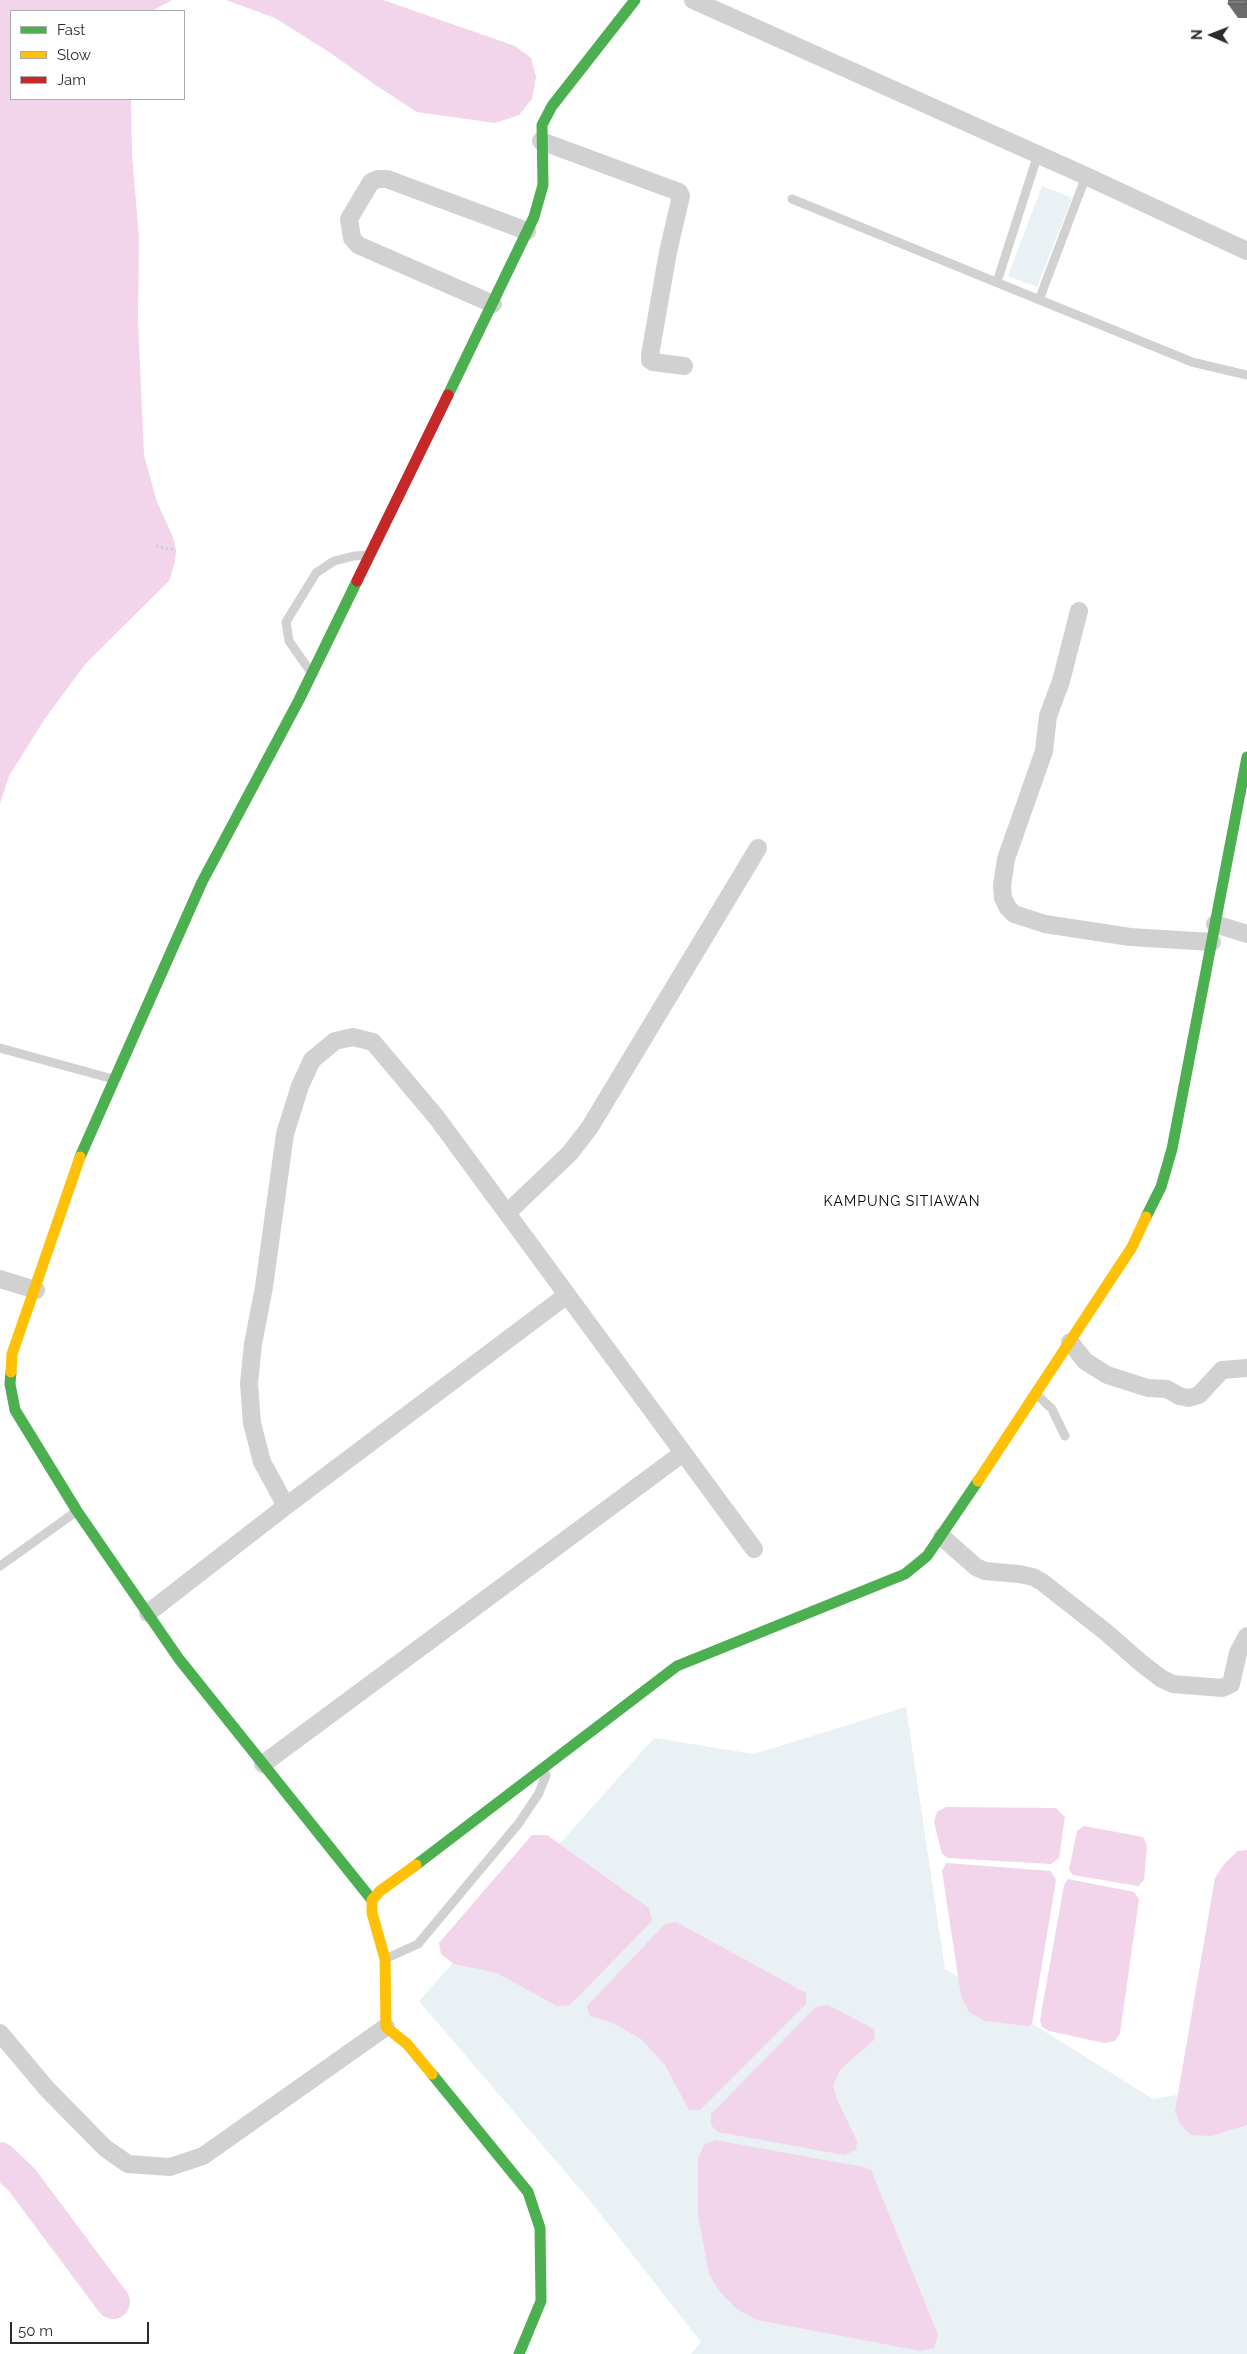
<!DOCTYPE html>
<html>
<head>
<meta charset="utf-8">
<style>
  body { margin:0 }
  #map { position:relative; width:1247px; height:2354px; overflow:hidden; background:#fff; font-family:Raleway,sans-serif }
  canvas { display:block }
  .legend { position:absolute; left:10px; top:10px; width:175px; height:90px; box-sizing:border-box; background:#fff; border:1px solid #ababab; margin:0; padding:6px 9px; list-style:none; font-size:15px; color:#2c2c2c }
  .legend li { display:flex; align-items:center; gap:10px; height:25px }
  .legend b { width:25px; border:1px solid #ababab }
  .north { position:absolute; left:1187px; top:10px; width:50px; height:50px; -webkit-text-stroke:4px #fff; paint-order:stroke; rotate:271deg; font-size:14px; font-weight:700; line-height:20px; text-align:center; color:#2c2c2c }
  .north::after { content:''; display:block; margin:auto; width:18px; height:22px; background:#2c2c2c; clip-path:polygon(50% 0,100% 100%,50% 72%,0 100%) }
  .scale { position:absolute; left:10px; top:2322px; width:139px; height:22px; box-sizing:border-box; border:2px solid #2c2c2c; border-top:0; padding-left:6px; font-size:15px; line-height:18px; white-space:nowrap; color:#2c2c2c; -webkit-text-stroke:4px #fff; paint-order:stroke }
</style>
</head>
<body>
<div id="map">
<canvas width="1247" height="2354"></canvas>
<ul class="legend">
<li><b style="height:6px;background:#4caf50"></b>Fast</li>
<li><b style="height:6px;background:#ffc107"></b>Slow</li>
<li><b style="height:6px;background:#c62828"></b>Jam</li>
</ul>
<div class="north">N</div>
<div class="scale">50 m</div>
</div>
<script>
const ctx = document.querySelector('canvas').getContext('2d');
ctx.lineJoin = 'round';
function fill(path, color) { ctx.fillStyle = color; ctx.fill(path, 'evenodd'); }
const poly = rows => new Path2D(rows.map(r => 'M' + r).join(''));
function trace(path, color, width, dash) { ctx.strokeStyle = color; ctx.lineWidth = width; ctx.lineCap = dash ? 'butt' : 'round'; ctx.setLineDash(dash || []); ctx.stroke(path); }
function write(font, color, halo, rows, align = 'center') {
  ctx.font = font + ' Raleway,sans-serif'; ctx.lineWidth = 5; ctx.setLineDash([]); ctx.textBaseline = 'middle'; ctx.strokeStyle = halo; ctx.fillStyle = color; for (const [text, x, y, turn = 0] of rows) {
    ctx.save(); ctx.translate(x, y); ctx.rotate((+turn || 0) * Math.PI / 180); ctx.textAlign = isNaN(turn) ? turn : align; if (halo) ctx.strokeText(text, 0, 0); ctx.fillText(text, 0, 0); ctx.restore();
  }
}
const green = poly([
  [1042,186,1072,198,1037,287,1008,276],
  [906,1707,945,1969,1153,2099,1247,2083,1247,2354,691,2354,701,2342,591,2202,419,2001,654,1738,754,1754]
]);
const water = poly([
  [0,0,172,0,152,11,11,11,11,99,131,99,132,154,139,238,138,320,144,455,157,502,173,537,176,550,175,562,169,581,86,663,44,720,9,776,0,804],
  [226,0,383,0,515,46,531,58,536,77,532,99,519,115,495,123,417,112,374,84,329,52,275,18],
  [946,1807,1056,1808,1065,1817,1059,1858,1051,1864,948,1858,942,1854,934,1822,937,1812],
  [1084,1826,1143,1837,1147,1846,1144,1880,1138,1886,1073,1875,1069,1870,1077,1831],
  [532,1835,547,1835,649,1908,652,1921,570,2005,557,2006,497,1973,454,1964,441,1954,439,1943],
  [1247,1850,1247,2125,1211,2136,1191,2135,1180,2124,1175,2111,1215,1878,1225,1863,1238,1851],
  [946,1863,1051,1871,1056,1880,1032,2024,1028,2026,985,2021,969,2012,961,1996,942,1871],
  [1068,1879,1134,1892,1139,1899,1120,2033,1115,2041,1104,2043,1049,2031,1042,2027,1040,2020,1064,1885],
  [676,1922,806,1993,806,2004,700,2110,689,2110,665,2065,641,2039,613,2023,590,2016,587,2006,665,1924],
  [828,2005,874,2029,875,2039,840,2070,833,2085,837,2100,857,2141,856,2150,844,2155,718,2132,711,2125,711,2114,816,2007],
  [715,2140,863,2167,871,2170,938,2335,934,2348,921,2351,757,2320,737,2309,721,2293,709,2274,698,2216,698,2159,704,2145]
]);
const river = poly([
  [0,2159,22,2180,113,2302]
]);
const path = poly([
  [156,546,176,550]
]);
const lane = poly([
  [792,199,1192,362,1247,375],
  [997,282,1038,154],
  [1039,300,1086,176],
  [310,671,289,641,286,622,316,573,334,561,354,556,368,555],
  [0,1048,113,1079],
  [1036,1394,1052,1409,1065,1436],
  [0,1566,77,1511],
  [385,1959,418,1944,519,1823,539,1793,546,1775]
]);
const street = poly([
  [693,0,1086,176,1247,251],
  [541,141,679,192,681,196,668,252,650,355,650,360,653,362,684,366],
  [493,304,358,245,352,238,349,219,371,182,378,179,387,179,527,231],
  [1079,611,1061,681,1048,716,1044,751,1006,859,1002,886,1003,898,1008,908,1014,914,1045,924,1130,937,1212,942],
  [1215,924,1247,934],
  [507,1213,570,1153,590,1127,758,848],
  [0,1279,36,1290],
  [1070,1342,1085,1361,1107,1375,1148,1388,1167,1389,1179,1396,1189,1398,1199,1395,1222,1370,1247,1368],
  [286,1506,262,1462,252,1423,249,1383,253,1344,264,1287,285,1134,300,1086,312,1060,335,1041,353,1037,373,1042,437,1118,754,1549],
  [942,1537,976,1567,985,1571,1019,1574,1033,1577,1042,1582,1107,1633,1141,1663,1162,1679,1173,1684,1222,1688,1231,1684,1238,1653,1247,1636],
  [148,1613,286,1506,567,1295],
  [263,1764,683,1453],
  [0,2033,47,2089,105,2148,128,2164,170,2167,203,2156,386,2027]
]);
const fast = poly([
  [448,395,534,217,543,185,542,125,552,106,635,0],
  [80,1157,202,882,299,700,357,581],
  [1146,1217,1161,1187,1172,1149,1247,757],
  [11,1372,10,1384,15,1410,77,1511,179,1659,372,1900],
  [416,1865,677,1666,905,1574,927,1556,978,1481],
  [432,2074,528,2192,540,2228,541,2301,519,2354]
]);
const slow = poly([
  [11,1372,12,1354,80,1157],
  [978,1481,1132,1247,1146,1217],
  [416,1865,380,1891,372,1900,372,1913,385,1959,386,2027,407,2044,432,2074]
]);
const jam = poly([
  [357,581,448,395]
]);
const wall = poly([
  [1247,0,1247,18,1238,18,1228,4]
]);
const building = poly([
  [1229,0,1247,0,1247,4,1228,4,1229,0]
]);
const neighbourhoodNames = [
  ["KAMPUNG SITIAWAN",902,1202]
];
fill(green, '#eaf1f4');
fill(water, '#f2d4eb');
trace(river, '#f2d4eb', 34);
trace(path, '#cfcfcf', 3, [2.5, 2.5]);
trace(lane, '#d1d1d1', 9);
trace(street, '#d1d1d1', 18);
trace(fast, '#4caf50', 11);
trace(slow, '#ffc107', 11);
trace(jam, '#c62828', 11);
fill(wall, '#6c6c6c');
fill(building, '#7d7d7d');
trace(building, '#585858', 1);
ctx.letterSpacing = '1px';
write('14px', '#000', '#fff', neighbourhoodNames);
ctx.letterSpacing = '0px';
</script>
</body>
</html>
